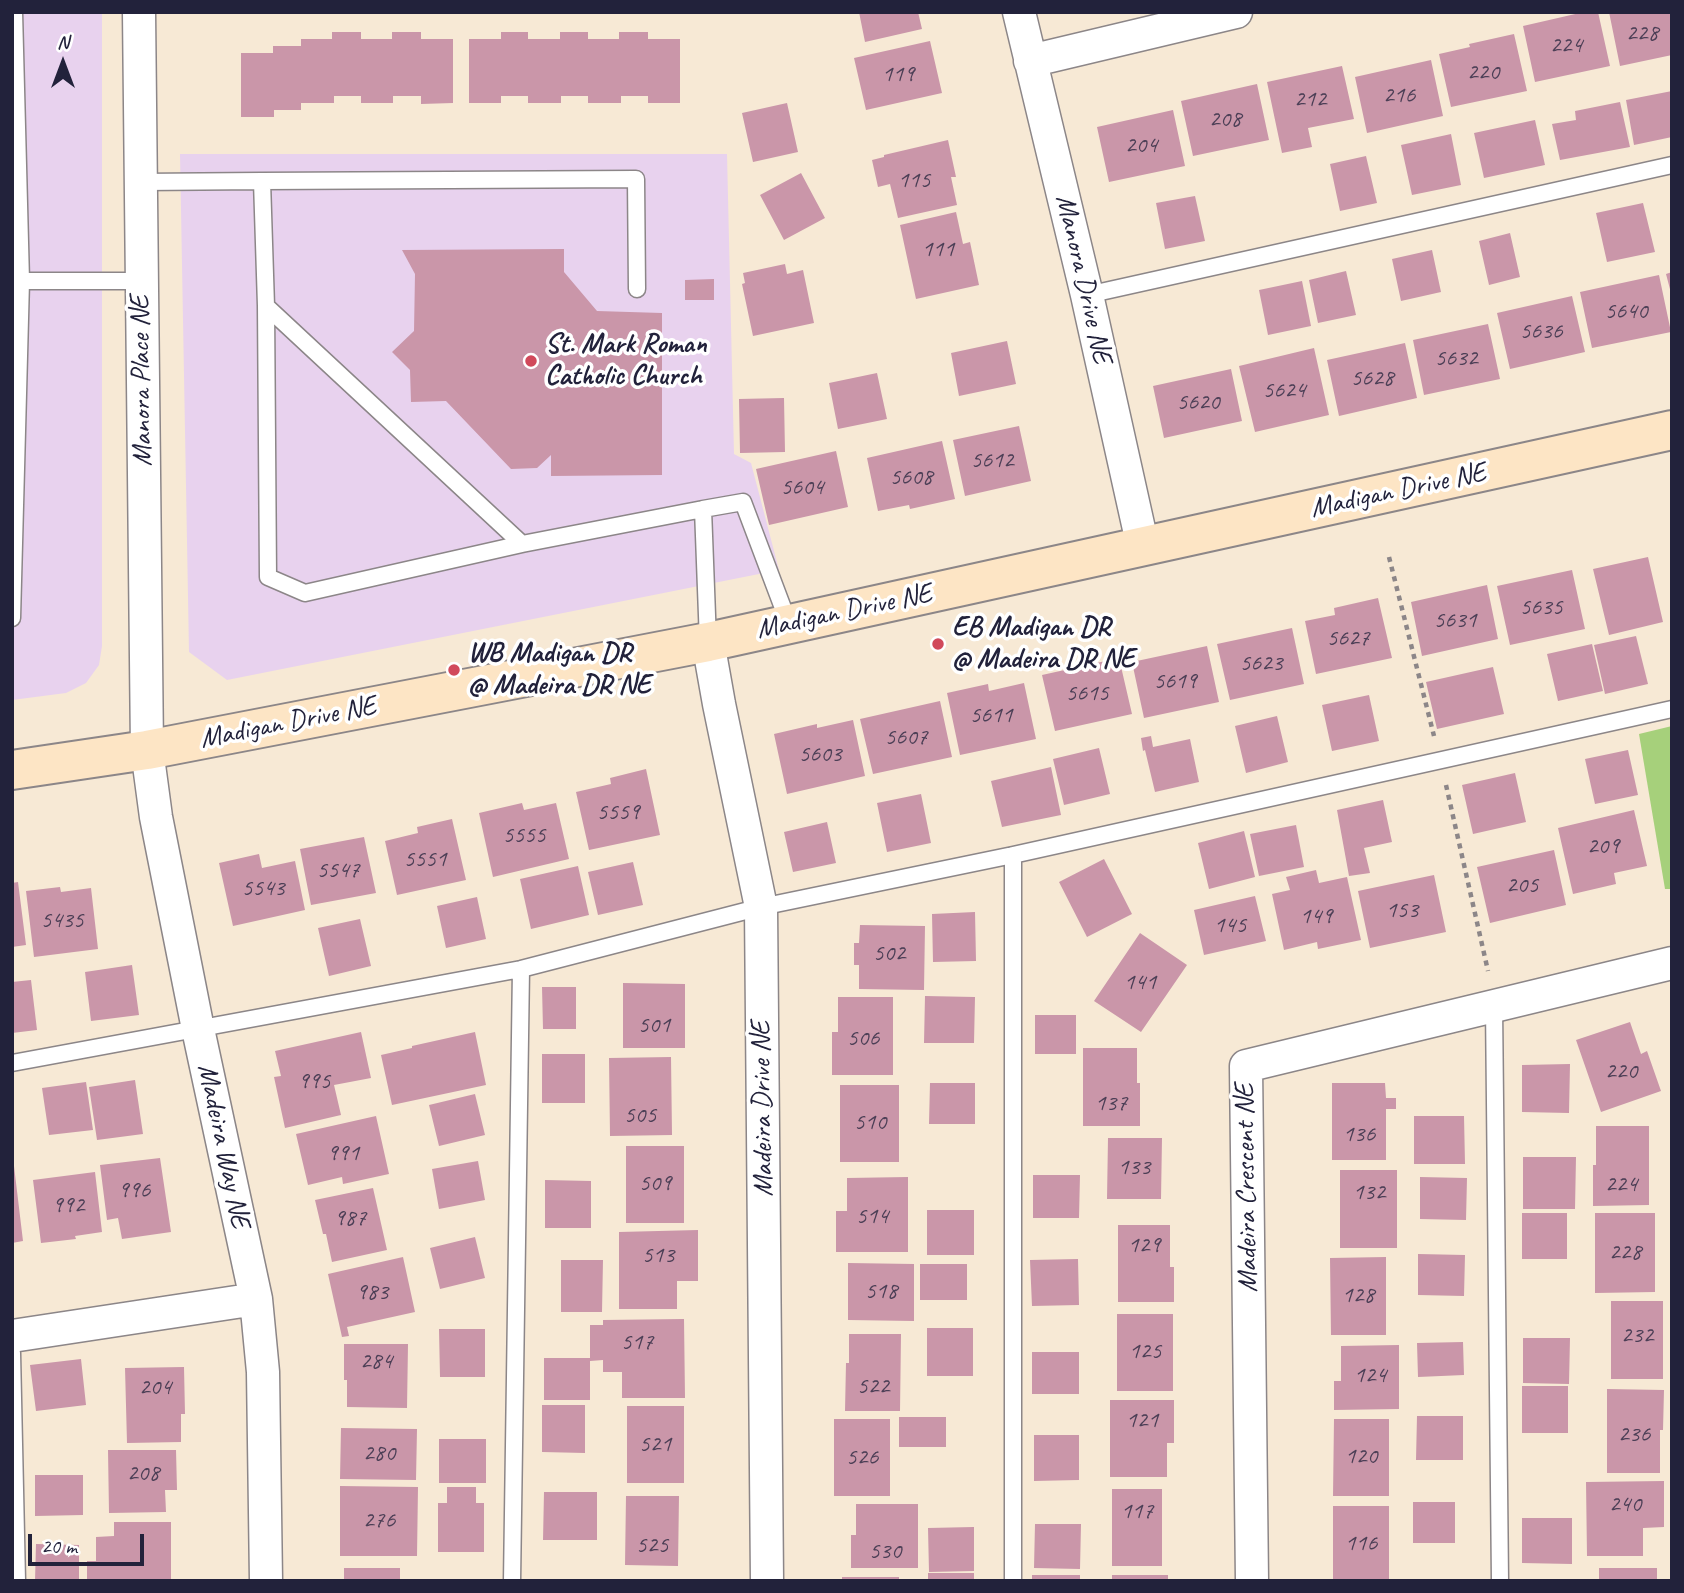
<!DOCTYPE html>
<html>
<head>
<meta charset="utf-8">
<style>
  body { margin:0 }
  #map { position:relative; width:1684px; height:1593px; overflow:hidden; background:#f7e9d5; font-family:Caveat,sans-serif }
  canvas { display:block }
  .frame { position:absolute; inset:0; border:14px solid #22223b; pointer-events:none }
  .north { position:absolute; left:28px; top:28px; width:70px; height:70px; -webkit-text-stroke:5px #fff; paint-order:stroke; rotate:0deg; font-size:19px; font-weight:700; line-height:28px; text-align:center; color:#22223b }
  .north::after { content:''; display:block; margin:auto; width:24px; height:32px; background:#22223b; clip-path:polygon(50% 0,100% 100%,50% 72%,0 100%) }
  .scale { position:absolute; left:28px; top:1534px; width:116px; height:32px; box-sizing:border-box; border:4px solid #22223b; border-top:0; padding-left:9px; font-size:21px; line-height:24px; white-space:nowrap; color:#22223b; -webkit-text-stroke:5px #fff; paint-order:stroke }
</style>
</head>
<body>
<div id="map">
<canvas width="1684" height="1593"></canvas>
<div class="frame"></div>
<div class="north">N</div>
<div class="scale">20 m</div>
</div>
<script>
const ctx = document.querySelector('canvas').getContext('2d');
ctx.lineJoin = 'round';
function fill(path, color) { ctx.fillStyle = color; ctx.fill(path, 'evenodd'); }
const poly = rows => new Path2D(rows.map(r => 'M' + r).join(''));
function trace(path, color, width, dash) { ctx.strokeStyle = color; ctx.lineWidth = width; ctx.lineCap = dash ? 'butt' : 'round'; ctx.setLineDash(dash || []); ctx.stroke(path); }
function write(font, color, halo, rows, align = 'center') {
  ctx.font = font + ' Caveat,sans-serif'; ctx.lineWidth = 7; ctx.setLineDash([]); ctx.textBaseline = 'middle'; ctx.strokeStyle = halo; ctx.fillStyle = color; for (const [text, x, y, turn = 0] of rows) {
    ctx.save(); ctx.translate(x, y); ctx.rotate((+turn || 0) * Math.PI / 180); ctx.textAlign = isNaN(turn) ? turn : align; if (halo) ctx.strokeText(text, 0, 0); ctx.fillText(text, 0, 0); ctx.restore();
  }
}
const built = poly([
  [12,12,102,12,102,646,99,665,86,683,66,693,12,700],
  [180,154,727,154,734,454,751,463,779,570,227,680,189,652]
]);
const green = poly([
  [1672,726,1672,889,1665,889,1639,734]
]);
const building = poly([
  [859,12,918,12,922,29,865,42],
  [1584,12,1598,12,1610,66,1535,82,1523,26],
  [1609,12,1672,12,1672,55,1620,66],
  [332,32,361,32,361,39,392,39,392,32,421,32,421,39,453,39,453,103,421,104,421,96,393,96,393,103,361,103,361,96,334,96,334,103,301,103,301,110,274,110,274,117,241,117,241,53,273,53,273,46,301,46,301,39,332,39],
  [501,32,528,32,528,39,560,39,560,32,588,32,588,39,619,39,619,32,648,32,648,39,680,39,680,103,648,103,648,96,621,96,621,103,588,103,588,96,561,96,561,103,528,103,528,96,501,96,501,103,469,103,469,39,501,39],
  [1514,34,1527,91,1451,107,1439,54,1470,47,1469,44],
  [930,41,942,93,866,110,854,58],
  [1431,60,1443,116,1367,133,1355,77],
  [1342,66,1354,119,1308,128,1312,147,1282,153,1267,82],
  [1257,84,1269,140,1193,156,1181,101],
  [1672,91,1672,137,1634,145,1626,100],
  [1620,102,1630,147,1560,160,1552,124,1576,120,1575,111],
  [787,103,798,152,753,162,742,113],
  [1173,110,1185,166,1109,182,1097,127],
  [1535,120,1545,165,1484,178,1474,133],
  [1451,134,1461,185,1412,195,1401,145],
  [948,140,956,177,951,177,957,205,898,218,890,184,878,187,872,160,884,157,884,155],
  [1366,156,1377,203,1340,211,1330,164],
  [801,173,825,218,784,240,760,195],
  [1195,196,1205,241,1165,249,1156,203],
  [1643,203,1655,252,1607,262,1596,213],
  [956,212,963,244,970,242,979,285,916,299,900,225],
  [1510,233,1520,277,1489,285,1479,241],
  [564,249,564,272,597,311,662,313,662,475,551,476,551,455,537,468,511,469,446,401,411,402,410,370,392,352,414,331,415,274,402,250],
  [1432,250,1441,292,1401,301,1392,259],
  [785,264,787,274,803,270,814,323,753,336,742,284,745,283,743,273],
  [1346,271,1356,315,1318,323,1309,280],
  [1672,272,1672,293,1671,293,1666,274],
  [1659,275,1671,332,1592,348,1580,292],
  [714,279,714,300,685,300,685,280],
  [1302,281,1311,326,1268,335,1259,290],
  [1572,296,1585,352,1510,369,1497,313],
  [1488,324,1500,379,1424,395,1413,340],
  [1007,341,1016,384,959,396,951,353],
  [1405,343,1417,398,1339,416,1327,360],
  [1314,348,1329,415,1255,432,1239,366],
  [1231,369,1242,421,1164,438,1153,386],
  [877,373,887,419,838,429,829,383],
  [784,398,785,452,740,453,739,399],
  [1019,426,1031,481,965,496,953,440],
  [942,441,955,499,910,509,909,505,878,511,867,458],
  [836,451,848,507,769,525,756,469],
  [1648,557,1663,622,1609,635,1593,569],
  [1572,570,1585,629,1510,645,1497,586],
  [1487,585,1498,639,1422,656,1411,602],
  [1378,598,1392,658,1316,674,1305,621,1335,615,1334,608],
  [1292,628,1304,684,1230,700,1217,644],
  [1636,636,1648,684,1605,694,1594,645],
  [1592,644,1603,691,1558,701,1547,654],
  [1207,646,1219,702,1144,718,1132,662],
  [1119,658,1132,714,1055,731,1042,675],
  [1493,667,1504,714,1437,729,1426,682],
  [1024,683,1036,739,960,755,947,693,988,684,989,691],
  [1369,695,1379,741,1332,751,1322,705],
  [940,701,952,757,873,774,860,719],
  [1277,716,1288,762,1246,773,1235,726],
  [853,720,865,776,787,794,774,734,817,724,817,728],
  [1151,736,1153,747,1190,739,1199,782,1155,792,1145,750,1143,751,1141,738],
  [1099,748,1110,794,1064,805,1053,759],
  [1628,750,1638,795,1595,804,1585,759],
  [1051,767,1061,815,1002,827,991,781],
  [646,769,660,835,589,850,576,792,611,784,610,778],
  [1515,773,1526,822,1473,834,1462,785],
  [921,794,931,843,887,852,877,803],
  [1383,800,1392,842,1364,848,1370,873,1349,876,1337,810],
  [522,803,524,810,556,803,569,859,493,877,479,813],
  [1634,810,1647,866,1614,873,1616,884,1573,894,1558,828],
  [452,819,466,880,397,895,385,841,418,833,417,827],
  [827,822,836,863,793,872,784,832],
  [1296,825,1304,867,1259,876,1250,834],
  [1244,831,1255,877,1209,889,1198,843],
  [364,837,376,893,311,905,300,849],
  [1554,850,1566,905,1490,923,1477,867],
  [259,854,262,868,295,861,305,910,233,926,219,863],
  [1104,859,1132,914,1087,937,1059,882],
  [633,862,643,905,598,915,588,872],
  [578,866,589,915,531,929,520,879],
  [1316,870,1319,883,1347,877,1361,940,1318,949,1317,942,1284,950,1272,894,1290,890,1286,877],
  [1434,875,1446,932,1370,948,1358,891],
  [18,882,26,945,12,947,12,883],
  [60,887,61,892,91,888,98,949,34,957,26,891],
  [1255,896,1266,941,1204,955,1194,910],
  [477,897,486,939,446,948,437,906],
  [975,912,976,961,933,962,932,914],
  [360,919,371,966,329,976,318,928],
  [860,925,925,926,924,990,859,989,859,965,854,965,854,943,859,943],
  [1140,933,1187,965,1141,1032,1094,1001],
  [132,965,139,1015,91,1021,85,972],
  [31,980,37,1030,12,1033,12,982],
  [623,983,685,984,685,1048,623,1048],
  [542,987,576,987,576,1029,543,1029],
  [925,996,975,997,974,1043,924,1043],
  [838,997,893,997,893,1075,832,1075,832,1032,838,1032],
  [1035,1015,1076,1015,1076,1054,1035,1054],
  [1630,1022,1641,1054,1647,1051,1661,1091,1601,1112,1576,1040],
  [361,1032,371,1078,334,1085,341,1115,285,1128,274,1077,281,1076,275,1051],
  [475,1032,486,1085,392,1105,381,1055,412,1048,412,1046],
  [1083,1048,1137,1048,1137,1083,1140,1083,1140,1126,1083,1126],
  [542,1054,585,1054,585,1103,542,1103],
  [671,1057,672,1135,610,1136,609,1058],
  [1570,1064,1569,1113,1522,1112,1522,1065],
  [135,1080,143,1134,97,1140,89,1087],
  [86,1082,93,1130,49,1135,42,1088],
  [930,1083,975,1083,975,1124,929,1124],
  [1332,1083,1385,1083,1386,1098,1396,1098,1396,1109,1386,1109,1386,1160,1332,1160],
  [840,1085,899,1085,899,1162,840,1162],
  [475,1094,485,1135,439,1146,429,1105],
  [376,1116,389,1174,343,1184,342,1177,308,1185,296,1134],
  [1414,1116,1464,1116,1465,1164,1414,1164],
  [1596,1126,1649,1126,1649,1205,1593,1206,1593,1165,1596,1165],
  [1108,1138,1162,1138,1161,1199,1107,1199],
  [626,1146,684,1146,684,1223,626,1223],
  [1523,1157,1576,1157,1575,1209,1523,1209],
  [160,1158,171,1232,122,1239,118,1218,107,1220,100,1165],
  [478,1161,485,1200,439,1209,432,1169],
  [12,1166,14,1166,23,1241,12,1243],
  [1340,1170,1397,1170,1397,1248,1340,1248],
  [95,1172,102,1232,75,1236,76,1239,41,1243,33,1180],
  [1033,1175,1080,1175,1079,1218,1033,1218],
  [908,1177,908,1252,836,1252,836,1211,847,1211,847,1178],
  [1420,1177,1467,1178,1466,1220,1420,1219],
  [545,1180,591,1181,591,1228,545,1228],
  [373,1188,387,1250,332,1262,326,1234,323,1234,315,1200],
  [927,1210,974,1210,974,1255,927,1255],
  [1522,1213,1567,1213,1567,1259,1522,1259],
  [1595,1213,1655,1213,1655,1292,1595,1293],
  [1118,1225,1170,1225,1170,1267,1174,1267,1174,1302,1118,1302],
  [698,1230,698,1281,677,1281,677,1309,619,1309,619,1232],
  [475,1237,485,1278,440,1289,430,1248],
  [1418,1254,1465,1255,1464,1296,1418,1295],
  [403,1257,415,1312,347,1327,349,1336,342,1337,328,1274],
  [1386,1257,1386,1335,1331,1335,1330,1258],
  [1078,1259,1079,1305,1032,1306,1030,1260],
  [561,1260,603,1260,602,1312,561,1312],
  [848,1263,914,1264,914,1321,848,1320],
  [920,1264,967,1264,967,1300,920,1300],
  [1611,1301,1663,1301,1663,1379,1611,1379],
  [1117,1314,1173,1314,1173,1391,1117,1391],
  [684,1319,685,1398,622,1398,622,1372,603,1372,603,1360,590,1361,590,1400,544,1400,544,1358,590,1358,590,1325,603,1325,603,1320],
  [927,1328,973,1328,973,1376,927,1376],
  [439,1329,485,1329,485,1377,440,1377],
  [849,1334,901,1334,900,1411,845,1411,846,1363,849,1363],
  [1523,1338,1570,1338,1569,1384,1523,1383],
  [1463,1342,1464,1375,1418,1377,1417,1343],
  [344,1344,408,1344,407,1408,347,1407,347,1380,344,1380],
  [1399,1345,1399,1409,1334,1410,1334,1381,1341,1381,1341,1346],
  [1032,1352,1079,1352,1079,1394,1032,1394],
  [81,1359,86,1405,36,1411,30,1365],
  [184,1367,185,1414,181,1414,181,1442,127,1443,125,1368],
  [1522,1386,1568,1386,1568,1433,1522,1433],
  [1607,1389,1664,1390,1663,1430,1660,1430,1660,1473,1607,1473],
  [1110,1400,1174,1400,1174,1443,1167,1443,1167,1477,1110,1477],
  [542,1405,585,1405,585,1453,542,1452],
  [627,1406,684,1406,684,1483,627,1483],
  [1417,1416,1463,1416,1463,1460,1416,1460],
  [899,1417,946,1417,946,1447,899,1447],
  [834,1419,890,1419,890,1496,834,1496],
  [1334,1419,1389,1419,1389,1496,1333,1496],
  [341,1428,417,1429,416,1480,340,1479],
  [1034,1435,1079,1435,1079,1480,1034,1481],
  [439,1439,486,1439,486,1483,439,1483],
  [108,1450,176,1450,177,1490,165,1490,166,1512,109,1513],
  [35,1475,83,1475,83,1515,35,1516],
  [1664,1481,1664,1527,1643,1528,1643,1556,1587,1556,1586,1482],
  [340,1486,418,1487,417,1556,340,1556],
  [447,1487,476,1487,476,1503,484,1503,484,1552,438,1552,438,1503,447,1503],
  [1112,1489,1162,1489,1162,1566,1112,1566],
  [544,1492,597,1492,597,1540,543,1540],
  [626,1496,679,1496,678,1566,625,1565],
  [1413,1502,1455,1502,1455,1543,1413,1543],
  [856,1504,918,1504,918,1568,851,1568,851,1535,856,1535],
  [1333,1506,1389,1506,1389,1581,1333,1581],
  [1522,1518,1572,1518,1572,1564,1522,1563],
  [114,1522,171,1522,171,1581,87,1580,87,1561,96,1561,96,1537,114,1536],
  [1035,1524,1081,1524,1080,1569,1034,1568],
  [974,1527,974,1571,929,1572,928,1528],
  [36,1544,79,1545,79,1581,35,1581],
  [344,1568,400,1568,400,1581,344,1581],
  [1599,1568,1657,1568,1657,1581,1599,1581],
  [928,1573,974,1573,974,1581,928,1581],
  [1032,1575,1080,1575,1080,1581,1032,1581],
  [1112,1575,1168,1575,1168,1581,1112,1581],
  [842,1577,899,1577,899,1581,842,1581]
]);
const path = poly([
  [1389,557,1434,736],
  [1446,785,1488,971]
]);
const lane = poly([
  [14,12,21,281],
  [262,181,636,179,637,289],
  [141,182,262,181,266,306,268,577,305,593,522,544,703,509,708,642],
  [1087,295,1672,165],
  [266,306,522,544],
  [703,509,743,502,789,624],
  [12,618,21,281,141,281],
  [1013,855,1013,1581],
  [1494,1006,1500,1581],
  [12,1063,521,969,761,907,1013,855,1672,709],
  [12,1353,17,1581],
  [512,1581,521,969]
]);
const street = poly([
  [1019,12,1087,295,1143,547],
  [1030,61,1236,12],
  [708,642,719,704,761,907,767,1581],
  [256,1299,263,1372,266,1581],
  [12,1336,256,1299,198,1029,156,817,147,750,139,12],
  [1252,1581,1246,1066,1672,963]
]);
const secondary = poly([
  [12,770,147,750,708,642,1672,430]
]);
const markers = [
  [531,361,7,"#d1495b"],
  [938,644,7,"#d1495b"],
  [454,670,7,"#d1495b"]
];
const numberNames = [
  ["228",1642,34],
  ["224",1566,46],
  ["220",1483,73],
  ["119",898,75],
  ["216",1399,96],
  ["212",1310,100],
  ["208",1225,120],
  ["204",1141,146],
  ["115",914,181],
  ["111",938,250],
  ["5640",1626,312],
  ["5636",1541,332],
  ["5632",1456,359],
  ["5628",1372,379],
  ["5624",1284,391],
  ["5620",1198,403],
  ["5612",992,461],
  ["5608",911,478],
  ["5604",802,488],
  ["5635",1541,608],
  ["5631",1455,621],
  ["5627",1348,639],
  ["5623",1261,664],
  ["5619",1175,682],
  ["5615",1087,694],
  ["5611",991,716],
  ["5607",906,738],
  ["5603",820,755],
  ["5559",618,813],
  ["5555",524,836],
  ["209",1603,847],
  ["5551",425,860],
  ["5547",338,871],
  ["205",1522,886],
  ["5543",263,889],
  ["153",1402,911],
  ["149",1316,917],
  ["5435",62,921],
  ["145",1230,926],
  ["502",889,954],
  ["141",1140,983],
  ["501",654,1026],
  ["506",863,1039],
  ["220",1621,1072],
  ["995",314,1082],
  ["137",1111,1104],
  ["505",640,1116],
  ["510",870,1123],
  ["136",1359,1135],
  ["991",343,1154],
  ["133",1134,1168],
  ["509",655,1184],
  ["224",1621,1185],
  ["996",134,1191],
  ["132",1369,1193],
  ["992",68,1206],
  ["514",872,1217],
  ["987",350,1219],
  ["129",1144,1246],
  ["228",1625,1253],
  ["513",658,1256],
  ["518",881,1292],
  ["983",372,1293],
  ["128",1358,1296],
  ["232",1637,1336],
  ["517",637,1343],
  ["125",1145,1352],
  ["284",376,1362],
  ["124",1370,1376],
  ["522",873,1387],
  ["204",155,1388],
  ["121",1142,1421],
  ["236",1634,1435],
  ["521",655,1445],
  ["280",379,1454],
  ["120",1361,1457],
  ["526",862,1458],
  ["208",143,1474],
  ["240",1625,1505],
  ["117",1137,1512],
  ["276",379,1521],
  ["116",1361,1544],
  ["525",652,1546],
  ["530",885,1552]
];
const streetNames = [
  ["Manora Drive NE",1083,279,77],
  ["Manora Place NE",142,381,-91],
  ["Madigan Drive NE",1398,491,-12],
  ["Madigan Drive NE",844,612,-12],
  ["Madigan Drive NE",288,723,-11],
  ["Madeira Drive NE",763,1109,-91],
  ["Madeira Way NE",223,1146,78],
  ["Madeira Crescent NE",1247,1188,-91]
];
const poiNames = [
  ["St. Mark Roman",545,345],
  ["Catholic Church",545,377],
  ["EB Madigan DR",952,628],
  ["@ Madeira DR NE",952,660],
  ["WB Madigan DR",468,654],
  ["@ Madeira DR NE",468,686]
];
fill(built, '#e8d2ee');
fill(green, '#a6d07b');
fill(building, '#ca96a9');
trace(lane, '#8c8688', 19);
trace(street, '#8c8688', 35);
trace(secondary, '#8c8688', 42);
trace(path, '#8c8688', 4.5, [5, 5]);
trace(lane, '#fff', 16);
trace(street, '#fff', 32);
trace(secondary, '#fde5c5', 38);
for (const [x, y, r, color] of markers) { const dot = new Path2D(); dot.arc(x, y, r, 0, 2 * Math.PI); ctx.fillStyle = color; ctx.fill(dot); trace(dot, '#fff', 2.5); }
write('24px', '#4c3f56', null, numberNames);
write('28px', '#22223b', '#fff', streetNames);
write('bold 28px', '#22223b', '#fff', poiNames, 'left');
</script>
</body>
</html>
